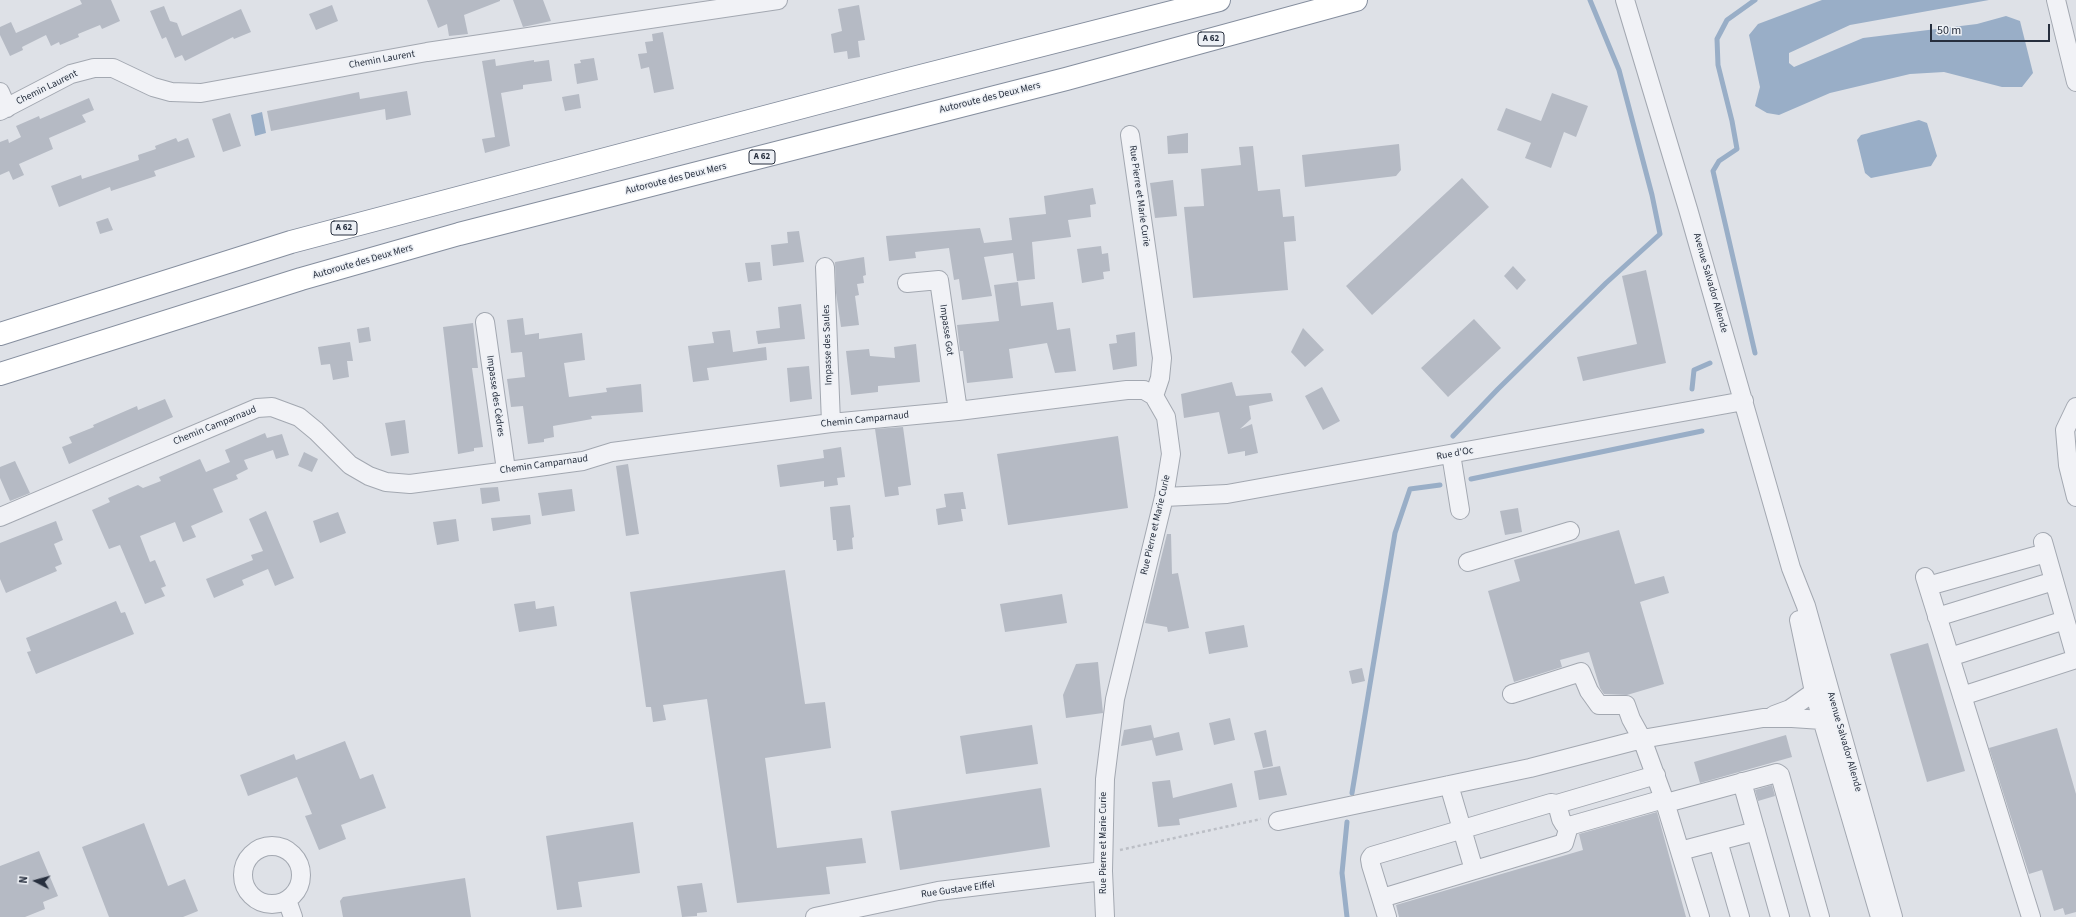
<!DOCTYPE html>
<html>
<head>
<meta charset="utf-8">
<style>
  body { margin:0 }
  #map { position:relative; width:2076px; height:917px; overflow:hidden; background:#dee1e7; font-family:"Source Sans 3",sans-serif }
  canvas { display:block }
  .north { position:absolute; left:16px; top:861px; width:40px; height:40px; -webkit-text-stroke:3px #edf0f5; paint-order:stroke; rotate:276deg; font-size:11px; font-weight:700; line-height:16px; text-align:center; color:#272f3e }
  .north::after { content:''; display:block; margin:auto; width:14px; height:18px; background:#272f3e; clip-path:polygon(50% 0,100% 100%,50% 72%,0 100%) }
  .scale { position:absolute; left:1930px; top:24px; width:120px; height:18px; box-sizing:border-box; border:2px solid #272f3e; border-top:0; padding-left:5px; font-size:12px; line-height:14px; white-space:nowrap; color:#272f3e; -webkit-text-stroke:3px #edf0f5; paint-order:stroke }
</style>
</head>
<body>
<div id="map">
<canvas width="2076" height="917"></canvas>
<div class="north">N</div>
<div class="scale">50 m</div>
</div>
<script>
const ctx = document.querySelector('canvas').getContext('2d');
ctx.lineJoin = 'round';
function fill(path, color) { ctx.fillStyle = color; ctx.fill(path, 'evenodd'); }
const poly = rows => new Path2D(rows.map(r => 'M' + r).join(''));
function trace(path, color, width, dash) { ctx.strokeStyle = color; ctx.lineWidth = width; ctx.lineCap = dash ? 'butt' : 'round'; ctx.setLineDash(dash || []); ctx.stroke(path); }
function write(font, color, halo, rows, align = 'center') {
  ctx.font = font + ' "Source Sans 3",sans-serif'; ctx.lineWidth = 3; ctx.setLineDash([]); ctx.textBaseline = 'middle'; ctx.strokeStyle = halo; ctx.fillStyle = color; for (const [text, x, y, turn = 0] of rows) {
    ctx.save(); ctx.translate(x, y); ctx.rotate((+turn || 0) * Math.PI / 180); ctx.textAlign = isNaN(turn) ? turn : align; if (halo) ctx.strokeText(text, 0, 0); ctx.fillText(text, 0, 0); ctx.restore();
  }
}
const water = poly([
  [1822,0,1989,0,1850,25,1789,53,1789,63,1794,67,1863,38,1977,24,2006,16,2020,21,2033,73,2022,87,2002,87,1944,72,1910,74,1830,93,1779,115,1767,113,1755,106,1760,87,1749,35,1758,24],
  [262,112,266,133,255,136,251,115],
  [1919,120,1927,123,1937,156,1931,166,1871,178,1865,173,1857,140,1861,135]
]);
const stream = poly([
  [1755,0,1727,20,1717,39,1718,65,1732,121,1737,149,1719,161,1713,171,1755,353],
  [1692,389,1694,370,1710,363],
  [1453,436,1498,389,1606,283,1660,234,1652,195,1619,70,1590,0],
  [1471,479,1702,431],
  [1352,793,1395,533,1410,489,1440,485],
  [1347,822,1342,873,1347,917]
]);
const building = poly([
  [80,0,111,0,120,21,102,29,100,25,78,34,79,37,60,45,59,42,51,46,46,35,22,47,23,50,10,56,0,35,0,27,11,22,16,33,82,4],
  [427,0,500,0,500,1,464,15,468,34,449,36,447,24,438,28],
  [513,0,543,0,551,21,523,27],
  [332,5,338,21,316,30,309,14],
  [859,5,865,40,858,41,860,57,848,59,847,51,834,53,831,34,842,31,838,9],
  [164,6,170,21,177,23,182,36,241,9,251,32,234,39,233,37,185,61,182,55,175,58,166,37,162,39,150,11],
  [663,32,674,89,654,93,649,67,641,69,638,54,647,53,645,42,653,41,652,34],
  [594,58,598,80,577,84,574,64,581,63,580,60],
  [495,59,496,66,534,60,534,62,549,60,552,81,523,85,523,89,501,93,510,146,485,153,482,139,495,137,482,61],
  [407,91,411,115,386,120,385,109,271,131,267,111,359,92,360,99],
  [1552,93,1588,106,1576,137,1564,132,1551,168,1525,158,1531,143,1497,130,1506,108,1541,121],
  [579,94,581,108,565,111,562,97],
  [89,98,94,110,82,115,86,122,49,138,53,149,19,164,24,175,13,180,9,171,0,175,0,142,8,139,9,143,21,137,16,126,39,116,40,119],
  [230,113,241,146,223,152,212,119],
  [1188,133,1188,153,1168,154,1167,136],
  [176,138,178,142,188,138,195,157,154,171,156,176,111,191,110,187,59,207,51,186,81,175,82,179,139,160,138,155,156,149,155,146],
  [1399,144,1401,170,1396,176,1305,187,1302,155],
  [1253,146,1258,191,1280,189,1283,217,1294,216,1296,241,1284,242,1288,290,1193,298,1184,207,1204,206,1201,169,1241,165,1239,147],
  [1462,178,1489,207,1372,315,1346,286],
  [1173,180,1177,216,1155,218,1150,183],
  [1093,188,1096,204,1090,205,1091,217,1068,220,1071,237,1032,242,1035,279,1017,281,1013,253,984,257,992,296,962,300,959,279,954,280,949,248,915,252,916,258,889,261,886,236,980,228,984,243,1012,240,1009,218,1046,214,1044,196],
  [108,218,113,230,100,234,96,222],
  [799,231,804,262,773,266,771,245,788,243,787,232],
  [1101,246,1102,254,1108,253,1110,271,1103,272,1104,279,1082,283,1077,249],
  [864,257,866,275,863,276,864,283,857,284,859,295,855,296,859,325,841,327,836,293,835,262],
  [760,262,762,280,748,282,745,263],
  [1513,266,1526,280,1517,290,1504,276],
  [1646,270,1666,363,1583,381,1577,357,1637,344,1622,276],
  [1018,282,1021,306,1053,302,1057,330,1070,328,1076,371,1055,373,1047,343,1009,349,1013,378,967,383,963,351,960,351,957,325,999,321,994,285],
  [801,304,805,339,758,344,756,331,780,328,778,307],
  [523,318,525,335,539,333,539,339,582,333,585,360,564,363,569,397,607,392,606,388,641,384,643,412,591,416,592,419,553,426,554,437,544,439,544,442,528,444,523,406,511,407,507,379,525,377,522,352,511,353,507,320],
  [1474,319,1501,348,1448,397,1421,368],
  [473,323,478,368,472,368,483,447,474,448,474,451,458,454,443,327],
  [369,327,371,341,359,343,357,329],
  [1303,328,1324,350,1305,367,1291,352],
  [730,330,733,352,766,347,767,360,707,368,709,380,693,382,688,346,714,343,712,332],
  [1135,332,1137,366,1113,370,1109,344,1117,343,1116,335],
  [350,342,353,361,347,361,349,377,333,380,330,364,321,365,318,347],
  [916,344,920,382,878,386,878,392,851,395,846,351,869,349,870,356,895,358,894,347],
  [809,366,812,399,790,402,787,368],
  [1232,382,1236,396,1271,393,1273,401,1249,406,1251,419,1240,429,1252,424,1258,453,1245,456,1245,451,1228,454,1219,412,1184,418,1181,394],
  [1322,387,1340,421,1323,430,1305,396],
  [165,399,173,417,69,464,62,447,72,443,69,437,94,427,93,425,137,406,138,410],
  [405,420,409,453,391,456,385,423],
  [903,427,911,485,898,487,899,495,885,497,875,429],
  [265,433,267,438,282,434,289,455,276,459,273,450,244,460,248,469,236,475,238,479,213,489,223,512,191,526,196,537,183,542,175,522,140,536,150,562,155,560,166,586,161,588,165,596,145,604,120,545,109,549,92,510,110,502,108,498,138,485,143,488,161,481,159,477,200,459,206,472,230,462,225,450],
  [1118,436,1128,508,1008,525,997,454],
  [841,447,845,477,837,478,838,485,824,487,824,481,780,487,777,465,824,458,823,450],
  [304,452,318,459,312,472,298,466],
  [15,461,30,493,10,501,0,478,0,467],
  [628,464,639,534,626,536,616,466],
  [498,487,500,501,482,504,480,488],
  [572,489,575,511,542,516,538,493],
  [963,492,966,509,961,509,963,521,938,525,936,509,946,507,944,494],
  [850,505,854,537,852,538,853,549,837,551,836,540,833,540,830,507],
  [1518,508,1522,532,1505,535,1500,511],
  [266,511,294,578,275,586,268,569,242,580,244,585,214,598,206,579,253,560,251,555,263,551,249,519],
  [338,512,346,533,320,543,313,521],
  [530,515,531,524,493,531,491,518],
  [456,519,459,541,437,545,433,522],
  [56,521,63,540,54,544,62,564,55,567,57,571,6,593,0,579,0,543],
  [1619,530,1635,584,1664,576,1669,593,1640,602,1664,684,1627,695,1604,694,1600,688,1589,652,1560,660,1562,667,1514,682,1488,591,1520,581,1514,560],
  [1167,534,1171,534,1172,574,1178,573,1189,628,1168,632,1167,627,1145,623],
  [785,570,805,704,825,702,831,748,765,758,777,848,862,838,866,863,826,867,830,894,737,903,707,699,663,705,666,720,653,722,651,707,646,707,630,592],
  [1062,594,1067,623,1005,632,1000,604],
  [116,601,121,613,125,612,134,634,36,674,27,652,31,651,26,638],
  [535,601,536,609,554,606,557,626,519,632,514,604],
  [1244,625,1248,647,1209,654,1205,632],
  [1928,643,1965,771,1927,782,1890,654],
  [1098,662,1103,713,1066,718,1063,695,1076,664],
  [1362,668,1365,681,1352,684,1349,671],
  [1230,718,1235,740,1214,745,1209,723],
  [1032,725,1038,764,966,774,960,736],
  [1151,725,1154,738,1179,732,1183,750,1156,756,1152,740,1121,746,1124,730],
  [2057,728,2076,794,2076,912,2065,915,2063,908,2054,911,2042,870,2029,874,1989,748],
  [1266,730,1273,766,1263,768,1254,733],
  [1786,735,1792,757,1700,783,1694,762],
  [345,741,360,779,373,774,386,808,341,825,346,839,319,850,305,816,312,814,297,777,248,796,240,775,294,754,296,760],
  [1280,766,1287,795,1259,800,1254,771],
  [1170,780,1173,798,1232,783,1237,807,1179,819,1180,825,1158,827,1152,782],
  [1772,785,1775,796,1758,801,1755,790],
  [1041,788,1050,847,900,870,891,811],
  [1657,812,1686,917,1399,917,1396,905,1583,850,1579,834],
  [633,822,640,873,578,882,582,907,557,910,546,836],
  [144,823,168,886,185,879,198,911,183,917,109,917,82,847],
  [39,851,58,896,43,902,45,909,25,917,0,917,0,866],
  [465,878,471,917,343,917,340,901,343,897],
  [702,883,707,912,697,913,697,916,682,917,677,886]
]);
const path = poly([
  [1120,850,1261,819]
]);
const minor = poly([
  [1625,0,1688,209,1791,568,1806,606,1893,917],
  [2056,0,2076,82],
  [0,92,7,108],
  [0,111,71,74,94,68,113,68,153,87,171,92,201,93,427,52,778,0],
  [825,267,831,423],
  [907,283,939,280,958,411],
  [485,322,506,470],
  [2076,407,2065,430,2068,465,2076,497],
  [1451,454,1460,510],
  [1164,497,1227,494,1744,401],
  [0,517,257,408,272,407,299,417,316,431,350,465,369,476,386,482,410,484,583,461,612,452,831,423,958,411,1127,390,1144,390,1154,396],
  [2043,542,2076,658],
  [1468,562,1570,531],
  [1925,577,2031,917],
  [1928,586,2046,553],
  [1937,617,2054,581],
  [1799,620,1814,692,1880,917],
  [1950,657,2065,620],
  [1512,694,1581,672,1589,691,1599,705,1626,705,1631,719,1642,739,1664,799,1700,917],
  [1962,696,2076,659],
  [1774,715,1790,709,1814,692,1825,692],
  [1742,782,1780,917],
  [1449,785,1474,870],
  [1557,804,1656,775],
  [1278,821,1530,768,1642,739,1763,718,1792,718,1822,720,1835,711],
  [1718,841,1740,917],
  '243 875a29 29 0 1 1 58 0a29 29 0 1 1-58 0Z',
  [1680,851,1756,831],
  [1382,898,1564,843,1569,826],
  [287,900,293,917],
  [815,917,938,891,1103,871],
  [1105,917,1103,871,1105,779,1115,699,1164,497,1171,454,1166,417,1154,396,1160,378,1162,358,1130,135],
  [1387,917,1371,865,1370,859,1372,856,1551,803,1557,804,1561,819,1564,824,1569,826,1664,799,1670,802,1777,773,1780,775,1820,917]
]);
const highway = poly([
  [0,334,291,242,905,80,1219,0],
  [0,374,301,279,459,234,1066,79,1356,0]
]);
const shields = [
  [1211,39,26],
  [762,157,26],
  [344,228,26]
];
const shieldNames = [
  ["A 62",1211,39],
  ["A 62",762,157],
  ["A 62",344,228]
];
const streetNames = [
  ["Chemin Laurent",382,60,-10],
  ["Chemin Laurent",47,88,-26],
  ["Autoroute des Deux Mers",990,98,-14],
  ["Autoroute des Deux Mers",676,179,-14],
  ["Rue Pierre et Marie Curie",1139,196,82],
  ["Autoroute des Deux Mers",363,262,-16],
  ["Avenue Salvador Allende",1710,283,74],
  ["Impasse Got",946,330,82],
  ["Impasse des Saules",828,345,-92],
  ["Impasse des Cèdres",495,396,82],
  ["Chemin Camparnaud",865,420,-6],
  ["Chemin Camparnaud",215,426,-22],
  ["Rue d'Oc",1455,454,-10],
  ["Chemin Camparnaud",544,465,-8],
  ["Rue Pierre et Marie Curie",1156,525,-77],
  ["Avenue Salvador Allende",1844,742,74],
  ["Rue Pierre et Marie Curie",1104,843,-90],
  ["Rue Gustave Eiffel",958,890,-8]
];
fill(water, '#99aec7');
trace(stream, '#99aec7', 5);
fill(building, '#b5bac4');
trace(minor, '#a3a8b1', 20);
trace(highway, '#858e9e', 24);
trace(path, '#bcbfc6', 2.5, [3, 3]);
trace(minor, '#f1f2f6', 18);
trace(highway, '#fff', 22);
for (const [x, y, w] of shields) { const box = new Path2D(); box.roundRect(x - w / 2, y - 7, w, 14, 3); ctx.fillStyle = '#edf0f5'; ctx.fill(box); trace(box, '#272f3e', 1); }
write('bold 9px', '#272f3e', null, shieldNames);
write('10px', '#272f3e', '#edf0f5', streetNames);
</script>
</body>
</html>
